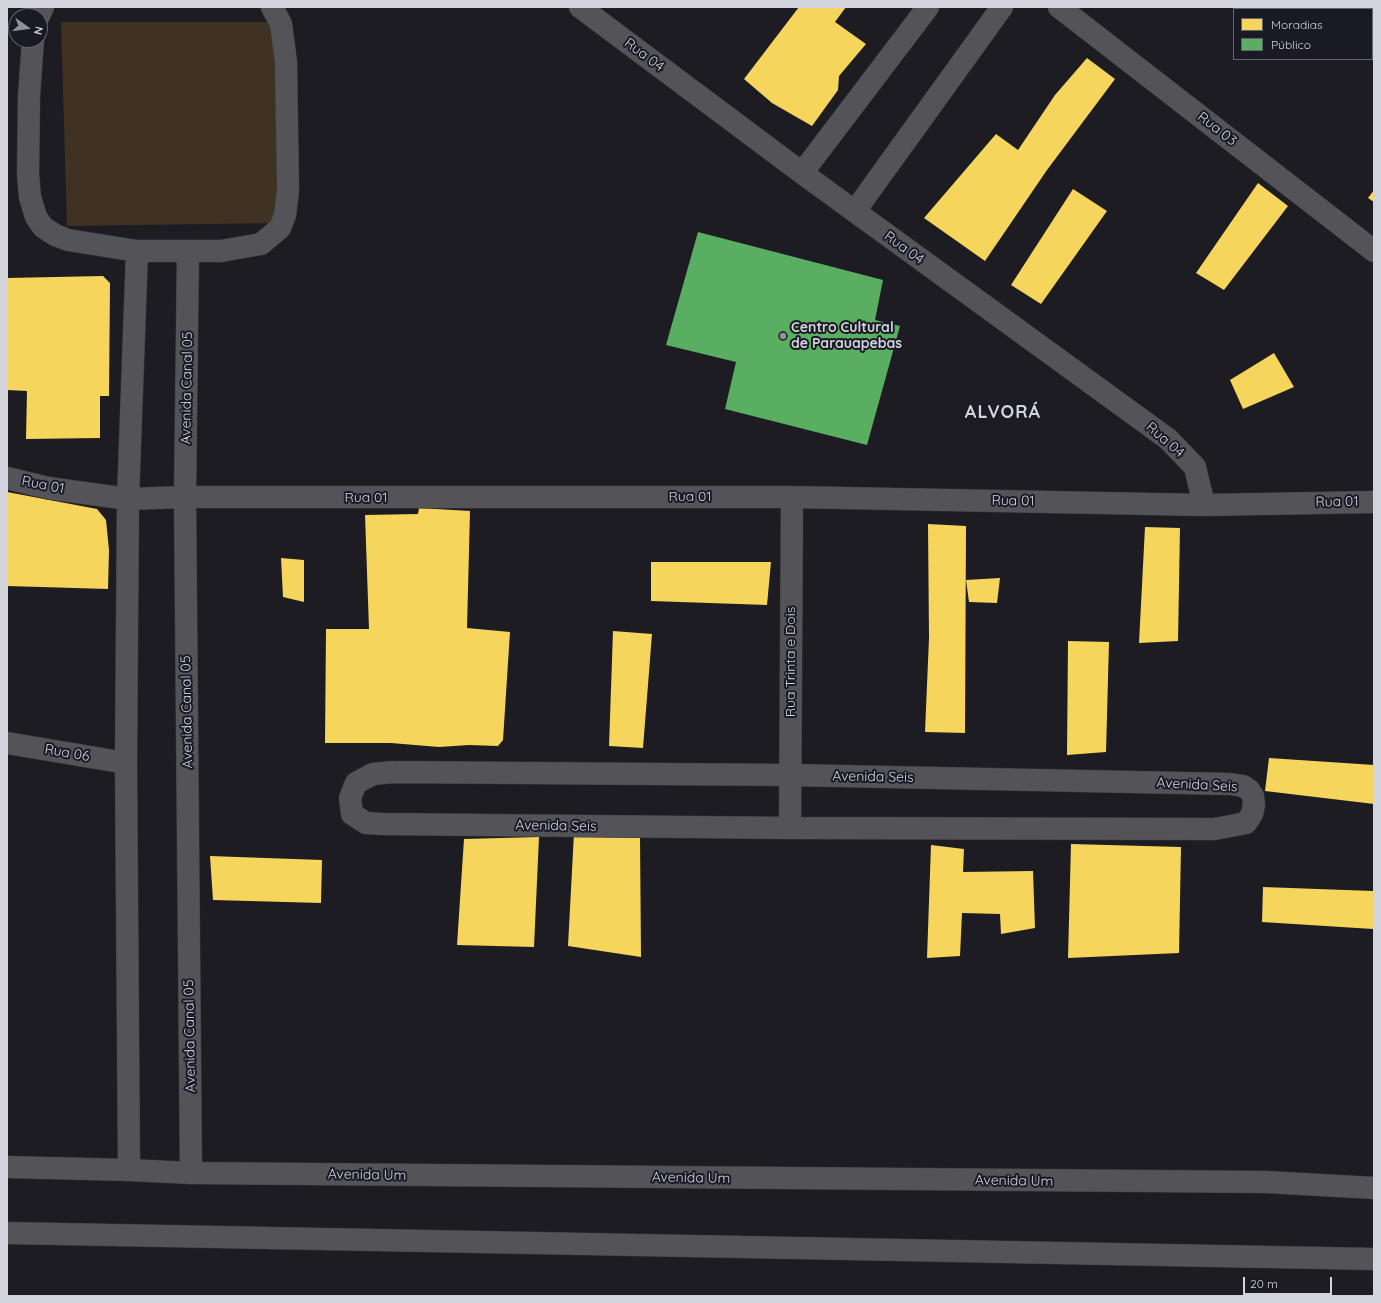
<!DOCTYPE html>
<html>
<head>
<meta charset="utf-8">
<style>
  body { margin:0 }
  #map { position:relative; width:1381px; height:1303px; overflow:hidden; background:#1c1c22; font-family:Quicksand,sans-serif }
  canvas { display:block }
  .frame { position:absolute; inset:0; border:8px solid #d2d3db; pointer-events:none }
  .legend { position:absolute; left:1233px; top:8px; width:140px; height:52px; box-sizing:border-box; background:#191a25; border:1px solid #63646e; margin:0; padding:5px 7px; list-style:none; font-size:12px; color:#d2d3db }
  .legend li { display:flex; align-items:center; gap:8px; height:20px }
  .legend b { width:20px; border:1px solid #63646e }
  .north { position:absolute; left:8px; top:8px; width:40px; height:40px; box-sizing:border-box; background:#191a25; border:1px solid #63646e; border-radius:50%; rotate:104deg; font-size:11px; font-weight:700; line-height:16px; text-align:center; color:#d2d3db }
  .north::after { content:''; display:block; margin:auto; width:14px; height:18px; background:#92939a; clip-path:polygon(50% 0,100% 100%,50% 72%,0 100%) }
  .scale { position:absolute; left:1243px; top:1277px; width:89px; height:18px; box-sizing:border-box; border:2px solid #d2d3db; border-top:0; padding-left:5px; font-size:12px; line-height:14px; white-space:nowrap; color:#d2d3db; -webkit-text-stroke:3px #191a25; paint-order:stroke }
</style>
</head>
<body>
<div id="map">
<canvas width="1381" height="1303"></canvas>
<div class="frame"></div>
<ul class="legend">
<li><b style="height:11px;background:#f6d55c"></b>Moradias</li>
<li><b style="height:11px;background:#5aae61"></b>Público</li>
</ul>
<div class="north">N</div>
<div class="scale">20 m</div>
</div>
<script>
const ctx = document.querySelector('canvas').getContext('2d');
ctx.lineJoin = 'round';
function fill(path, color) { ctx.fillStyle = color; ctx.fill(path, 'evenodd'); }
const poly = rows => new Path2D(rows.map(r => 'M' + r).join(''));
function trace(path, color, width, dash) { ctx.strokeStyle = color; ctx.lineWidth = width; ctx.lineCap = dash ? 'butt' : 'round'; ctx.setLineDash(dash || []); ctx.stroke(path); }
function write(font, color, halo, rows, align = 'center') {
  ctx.font = font + ' Quicksand,sans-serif'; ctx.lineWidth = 4; ctx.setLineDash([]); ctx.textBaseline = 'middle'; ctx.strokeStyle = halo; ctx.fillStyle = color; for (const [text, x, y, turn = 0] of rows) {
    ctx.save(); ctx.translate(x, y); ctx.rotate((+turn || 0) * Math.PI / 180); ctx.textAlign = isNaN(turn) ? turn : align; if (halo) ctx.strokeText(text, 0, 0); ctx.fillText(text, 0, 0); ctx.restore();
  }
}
const green = poly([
  [61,22,274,22,280,223,67,226]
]);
const homes = poly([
  [799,7,846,7,835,22,866,44,839,76,838,90,812,126,772,103,744,79],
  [1087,58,1115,79,1047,170,985,261,924,218,996,134,1018,150,1055,95],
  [1258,183,1288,206,1224,290,1196,273],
  [1073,189,1107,211,1041,304,1011,285],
  [1374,190,1374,202,1368,198],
  [103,276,110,283,109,396,100,396,100,438,26,439,27,391,7,390,7,278],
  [1274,353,1294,387,1243,409,1230,380],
  [7,492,97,509,106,520,109,550,108,589,7,586],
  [419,508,470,511,467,628,510,632,503,740,498,746,469,745,439,747,391,743,325,743,326,629,369,629,365,515,418,514],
  [928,524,966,526,965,733,925,732,929,638],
  [1145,527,1180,528,1178,641,1139,643],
  [281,558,304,560,304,602,283,597],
  [651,562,771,562,767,605,651,601],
  [1000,578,997,603,969,602,966,580],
  [613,631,652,634,643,748,609,746],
  [1068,641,1109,642,1106,752,1067,755],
  [1269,758,1374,765,1374,804,1265,791],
  [574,833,640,837,641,957,568,946],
  [539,837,534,947,457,945,464,839],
  [1071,844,1181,847,1179,953,1068,958],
  [931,845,964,849,963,872,1033,871,1035,928,1001,934,1000,914,962,913,960,956,927,958],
  [210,856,322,860,321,903,213,900],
  [1263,887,1373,891,1373,929,1262,922]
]);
const public = poly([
  [698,232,883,280,875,320,900,326,867,445,725,409,736,362,666,345]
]);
const street = poly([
  [580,7,802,173,1168,439,1195,467,1204,505],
  [1059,7,1374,251],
  [39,16,43,7],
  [33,40,29,96,28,175,30,197,36,217,43,227,55,235,68,240,137,251,221,251,261,244,280,228,285,215,288,191,286,62,281,24,272,7],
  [802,173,928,7],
  [855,211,1002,7],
  [188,251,185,497,191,1173],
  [7,478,48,488,128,499,185,497,792,497,1204,505,1374,502],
  [7,743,126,763],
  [393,772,790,775,1230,784,1243,786,1249,790,1253,796,1254,805,1252,814,1246,823,1215,829,790,828,383,824,366,823,352,814,350,798,356,783,373,774,393,772],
  [790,828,792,497],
  [129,1170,126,763,128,499,137,251]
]);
const secondary = poly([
  [7,1167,129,1170,191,1173,1266,1182,1374,1188],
  [7,1233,1374,1259]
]);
const markers = [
  [783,336,4,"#92939a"]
];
const streetNames = [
  ["Rua 04",644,55,37],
  ["Rua 03",1217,129,38],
  ["Rua 04",904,248,36],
  ["Avenida Canal 05",187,388,-89],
  ["Rua 04",1165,440,41],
  ["Rua 01",43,485,11],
  ["Rua 01",690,497],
  ["Rua 01",366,498],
  ["Rua 01",1013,501,1],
  ["Rua 01",1337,502,-1],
  ["Rua Trinta e Dois",791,662,-90],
  ["Avenida Canal 05",187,712,-91],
  ["Rua 06",67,753,10],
  ["Avenida Seis",873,777,1],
  ["Avenida Seis",1197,785,3],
  ["Avenida Seis",556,826,1],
  ["Avenida Canal 05",190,1036,-91],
  ["Avenida Um",367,1175,1],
  ["Avenida Um",691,1178,1],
  ["Avenida Um",1014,1181,1]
];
const poiNames = [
  ["Centro Cultural",791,328],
  ["de Parauapebas",791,344]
];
const districtNames = [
  ["ALVORÁ",1003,413]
];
fill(green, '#403222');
fill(homes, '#f6d55c');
fill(public, '#5aae61');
trace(street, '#38383d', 23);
trace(secondary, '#38383d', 23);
trace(street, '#535358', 22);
trace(secondary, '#535358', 22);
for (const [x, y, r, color] of markers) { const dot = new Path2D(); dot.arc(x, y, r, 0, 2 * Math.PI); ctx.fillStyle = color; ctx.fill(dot); trace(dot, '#191a25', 1.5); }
write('14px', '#d2d3db', '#191a25', streetNames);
write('bold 14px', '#d2d3db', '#191a25', poiNames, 'left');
ctx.letterSpacing = '1px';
write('bold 18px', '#d2d3db', '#191a25', districtNames);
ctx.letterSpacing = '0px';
</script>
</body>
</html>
